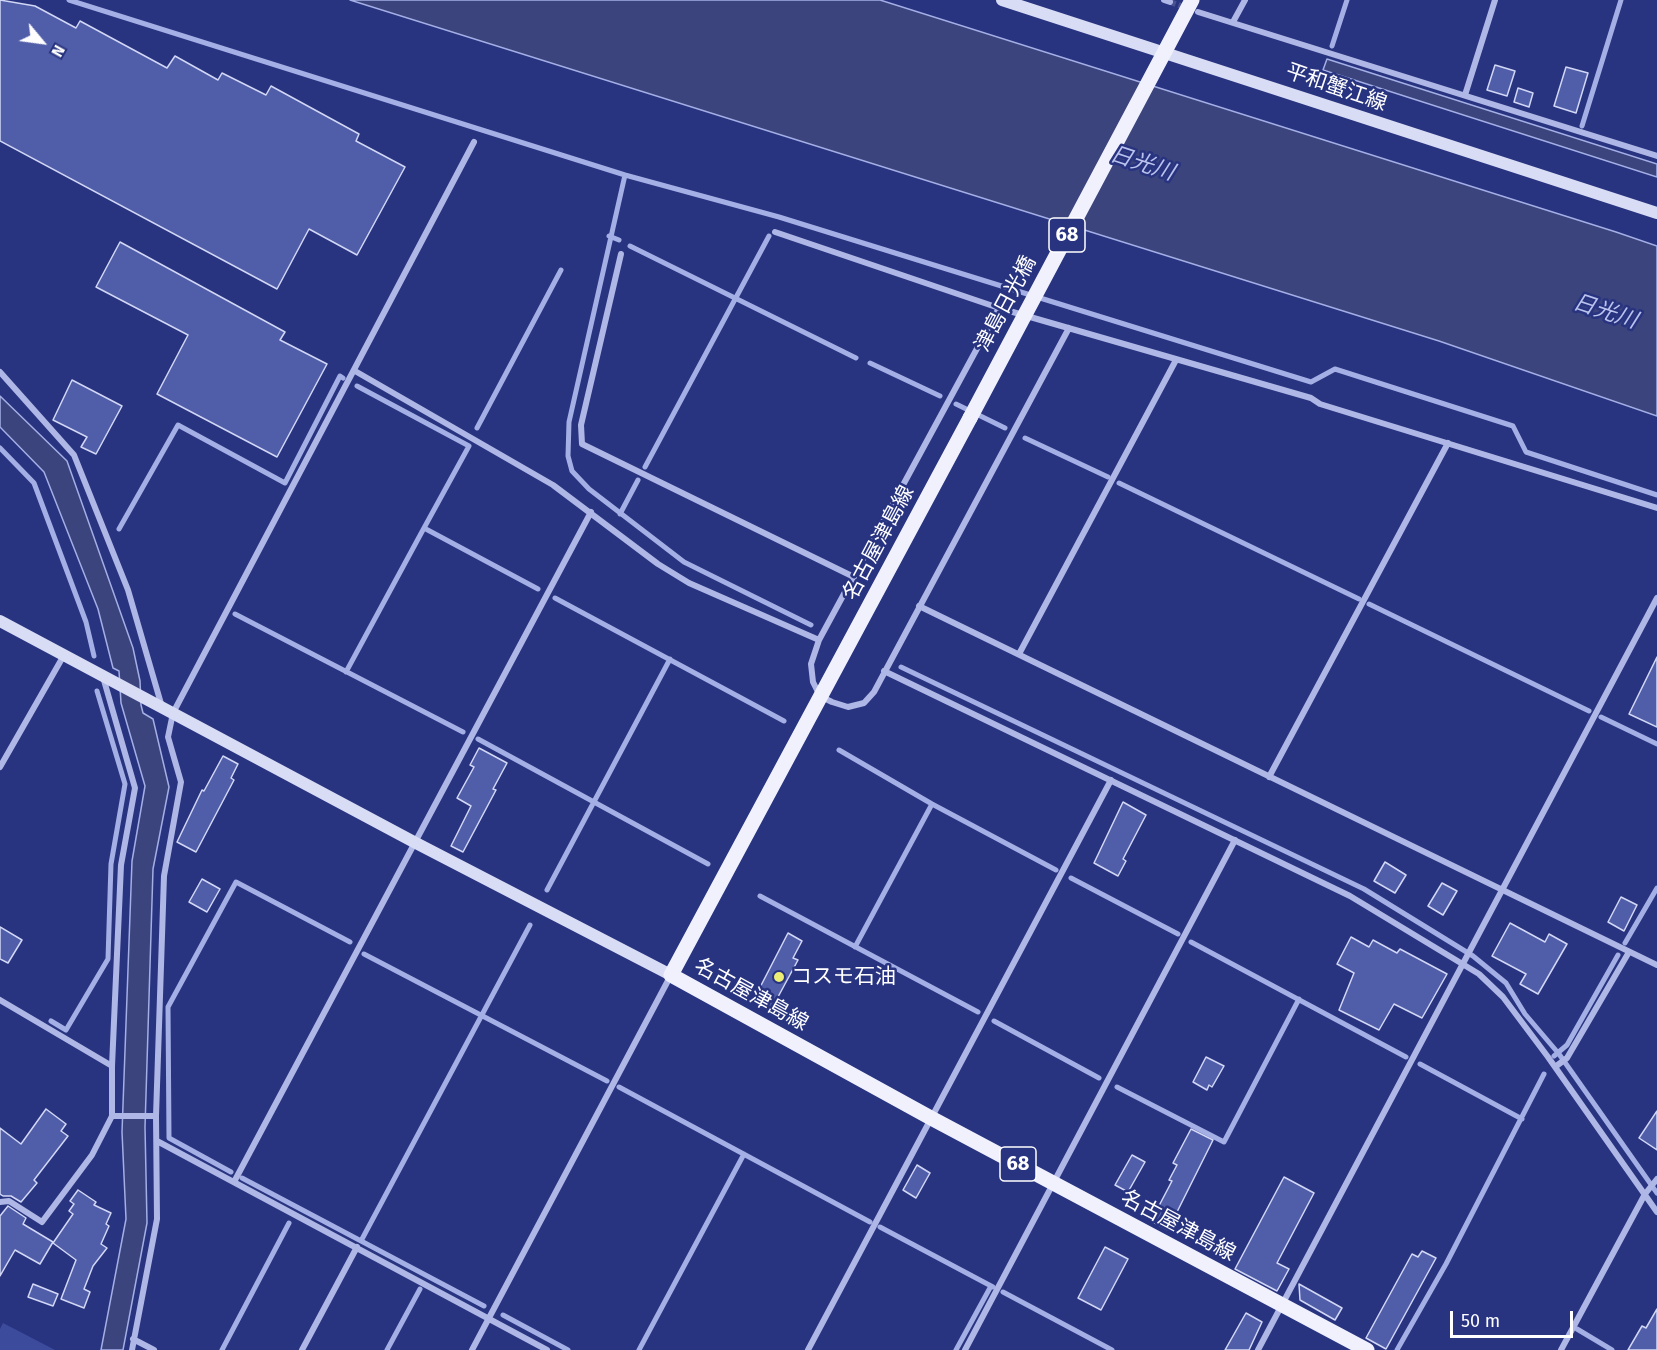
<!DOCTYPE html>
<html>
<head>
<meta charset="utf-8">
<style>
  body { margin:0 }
  #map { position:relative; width:1657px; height:1350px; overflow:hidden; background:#283480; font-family:"Fira Sans",sans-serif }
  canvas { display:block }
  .north { position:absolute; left:12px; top:12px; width:60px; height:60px; -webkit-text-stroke:4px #283480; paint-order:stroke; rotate:119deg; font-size:16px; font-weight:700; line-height:24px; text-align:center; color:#fff }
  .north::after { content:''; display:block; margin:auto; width:21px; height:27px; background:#fff; clip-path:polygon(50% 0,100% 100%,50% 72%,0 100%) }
  .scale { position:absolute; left:1450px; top:1311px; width:123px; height:27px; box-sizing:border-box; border:3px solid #fff; border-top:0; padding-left:8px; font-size:18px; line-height:21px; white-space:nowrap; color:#fff; -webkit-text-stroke:4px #283480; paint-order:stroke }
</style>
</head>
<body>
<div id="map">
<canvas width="1657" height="1350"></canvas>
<div class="north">N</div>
<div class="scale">50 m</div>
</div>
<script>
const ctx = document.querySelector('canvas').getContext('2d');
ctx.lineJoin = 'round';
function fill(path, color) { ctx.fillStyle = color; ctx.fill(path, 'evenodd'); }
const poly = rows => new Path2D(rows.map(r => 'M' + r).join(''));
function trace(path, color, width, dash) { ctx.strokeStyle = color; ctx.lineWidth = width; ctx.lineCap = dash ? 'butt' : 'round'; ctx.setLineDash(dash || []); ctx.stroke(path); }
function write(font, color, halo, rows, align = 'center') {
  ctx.font = font + ' "Fira Sans","Noto Sans JP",sans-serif'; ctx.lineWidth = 5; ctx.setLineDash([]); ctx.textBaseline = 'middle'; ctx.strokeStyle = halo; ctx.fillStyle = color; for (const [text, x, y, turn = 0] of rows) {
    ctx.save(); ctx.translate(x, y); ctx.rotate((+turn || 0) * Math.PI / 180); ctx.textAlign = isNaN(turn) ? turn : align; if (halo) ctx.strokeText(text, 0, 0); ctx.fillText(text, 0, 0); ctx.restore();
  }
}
const green = poly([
  [3,1323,55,1350,0,1350,0,1329]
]);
const water = poly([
  [350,0,880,0,1616,232,1657,246,1657,416,1439,341,350,0],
  [1327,59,1657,164,1657,177,1323,70,1327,59],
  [0,396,67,461,133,648,140,681,141,705,143,713,153,719,169,787,153,869,145,1127,147,1223,123,1350,101,1350,126,1219,122,1132,132,861,145,786,121,703,119,671,113,668,98,609,44,472,0,427,0,396]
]);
const stream = poly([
  [69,0,625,175,779,217,1311,382,1335,369,1513,426,1526,452,1657,495],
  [1332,46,1347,0],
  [1582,126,1621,0],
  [625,175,569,422,568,456,572,471,589,489,684,562,811,625],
  [609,236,619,240],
  [630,246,856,358],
  [870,363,940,396],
  [357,386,469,446,424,528,538,589],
  [956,404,1005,428],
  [477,428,561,270],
  [1025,438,1108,477],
  [0,448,34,483,86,622,94,656],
  [645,467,769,236],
  [1119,483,1359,599],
  [620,514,638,480],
  [119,529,178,425,285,483,340,376,343,378],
  [555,598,784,721],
  [1369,604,1589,711],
  [235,614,463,732],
  [901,667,1364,889,1473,956,1506,983,1525,1014,1559,1054,1657,1193],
  [346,672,424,528],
  [1601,717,1657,744],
  [478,739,708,864],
  [839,750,932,804,1056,870],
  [1071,878,1178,934],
  [547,890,670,659],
  [760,896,978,1012],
  [1191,942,1406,1057],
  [1625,943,1657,888],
  [855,947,932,804],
  [364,954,607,1081],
  [51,1021,66,1030,108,959,111,864,125,784,97,691],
  [994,1021,1099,1078],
  [1554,1056,1567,1045,1618,955],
  [1420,1064,1522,1119],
  [619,1087,870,1222],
  [1117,1087,1224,1142,1299,999],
  [231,1172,169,1138,168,1007,236,882,350,942],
  [242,1178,484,1306],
  [880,1227,993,1287],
  [361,1241,530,925],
  [1003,1292,1112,1350],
  [503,1315,568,1350],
  [1577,1329,1612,1350],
  [222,1350,289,1223],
  [387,1350,420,1289],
  [639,1350,744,1154],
  [956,1350,991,1286],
  [1397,1350,1446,1264,1544,1074]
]);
const building = poly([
  [0,0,35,6,76,28,80,21,167,68,175,56,218,80,222,73,266,95,271,86,359,134,356,141,405,167,357,255,309,229,277,289,0,141,0,0],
  [1495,65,1515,71,1507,96,1487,90,1495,65],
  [1566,67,1588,73,1576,113,1554,106,1566,67],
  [1518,88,1533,93,1529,107,1514,102,1518,88],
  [120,242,285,332,280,340,327,364,277,457,157,394,188,335,96,287,120,242],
  [72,380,122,406,96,454,81,447,87,437,53,420,72,380],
  [1657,657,1657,727,1629,714,1657,657],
  [479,748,507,763,493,789,496,790,463,852,451,846,471,806,457,798,474,767,470,765,479,748],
  [223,756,238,764,231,778,234,780,196,852,177,842,202,790,204,791,223,756],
  [1123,802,1146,815,1123,859,1126,861,1118,876,1094,863,1123,802],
  [1385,862,1406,875,1395,893,1374,881,1385,862],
  [202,879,220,889,207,912,189,902,202,879],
  [1442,883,1457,891,1443,915,1428,906,1442,883],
  [1621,897,1637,905,1624,931,1608,922,1621,897],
  [1510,923,1545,942,1549,934,1567,944,1538,994,1520,984,1526,974,1492,956,1510,923],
  [0,927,22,940,8,963,0,959,0,927],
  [788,933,802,941,793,958,798,960,772,1008,754,999,788,933],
  [1351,937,1369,947,1373,940,1397,953,1400,949,1447,974,1422,1018,1394,1004,1379,1030,1339,1010,1354,973,1337,964,1351,937],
  [1206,1057,1224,1066,1212,1087,1209,1085,1207,1090,1193,1082,1206,1057],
  [46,1109,66,1124,61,1131,68,1136,34,1180,37,1183,21,1202,11,1196,3,1196,0,1194,0,1128,21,1144,46,1109],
  [1657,1111,1657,1150,1639,1138,1657,1111],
  [1191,1129,1213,1140,1168,1230,1151,1221,1172,1181,1169,1180,1177,1165,1173,1163,1191,1129],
  [1132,1155,1145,1162,1128,1192,1115,1185,1132,1155],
  [917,1165,930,1173,916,1198,903,1190,917,1165],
  [1284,1177,1314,1193,1277,1263,1289,1269,1277,1291,1235,1269,1284,1177],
  [78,1190,96,1202,94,1205,111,1213,106,1224,109,1226,101,1244,107,1248,93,1266,84,1289,90,1292,84,1308,61,1299,76,1260,53,1243,73,1214,69,1211,74,1204,70,1201,78,1190],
  [8,1206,26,1218,23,1224,53,1242,40,1264,15,1250,0,1276,0,1216,8,1206],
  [1105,1247,1128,1259,1101,1310,1078,1298,1105,1247],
  [1422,1251,1436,1258,1386,1349,1366,1338,1412,1254,1418,1257,1422,1251],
  [33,1284,58,1294,53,1306,28,1297,33,1284],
  [1299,1284,1342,1308,1335,1320,1300,1300,1299,1284],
  [1657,1309,1657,1350,1628,1350,1642,1326,1646,1328,1657,1309],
  [1246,1313,1262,1322,1249,1350,1225,1350,1246,1313]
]);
const streetTunnel = poly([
  [1170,2,1187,8]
]);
const street = poly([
  [1164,0,1170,2],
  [1198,12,1657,156],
  [1233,22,1245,0],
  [1465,95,1495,0],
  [775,232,999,308,1311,398,1320,404,1657,508],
  [621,254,581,425,582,444,854,577],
  [999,308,819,640,811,664,813,682,820,696,832,702,848,707,864,703,874,692,1069,328],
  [355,371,553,485,658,564,689,583,819,640],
  [0,372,74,455,128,590,162,707],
  [919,606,1657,965],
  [1019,654,1176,360],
  [884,671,1350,896,1479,974,1503,997,1548,1057,1657,1212],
  [0,767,64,655],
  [1269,777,1448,443],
  [0,1000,112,1066],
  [1555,1067,1567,1058,1629,952],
  [112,1116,156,1116],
  [157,1141,547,1350],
  [234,1182,591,512],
  [0,1202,9,1201,42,1222,92,1155,112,1116,112,1066,121,865,135,788,103,677],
  [133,1339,154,1350],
  [132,1350,157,1219,156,1116,164,876,181,782,168,737,173,713,474,142],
  [302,1350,357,1247],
  [472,1350,671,975],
  [808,1350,1111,780],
  [965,1350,1235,840],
  [1258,1350,1657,598],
  [1561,1350,1645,1194,1657,1179]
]);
const secondary = poly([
  [1002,0,1657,213],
  [0,621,414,842,671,975]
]);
const primary = poly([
  [1165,51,1192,0],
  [970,418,671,975,931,1118,1367,1350]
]);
const primaryBridge = poly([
  [970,418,1165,51]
]);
const markers = [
  [779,977,6,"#eced75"]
];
const shields = [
  [1067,235,36],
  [1018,1164,36]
];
const shieldNames = [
  ["68",1067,235],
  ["68",1018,1164]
];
const streetNames = [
  ["平和蟹江線",1336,88,19],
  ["津島日光橋",1006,304,-62],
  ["名古屋津島線",879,543,-62],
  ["名古屋津島線",751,995,29],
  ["名古屋津島線",1178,1226,28]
];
const poiNames = [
  ["コスモ石油",791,977]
];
const waterNames = [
  ["日光川",1142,164,18],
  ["日光川",1605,312,18]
];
fill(green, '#3d4b9d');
fill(water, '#3c447d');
trace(water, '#a4afe6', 1.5);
trace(stream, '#a4afe6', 5);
fill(building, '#505da8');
trace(building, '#d2d7f5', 1.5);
trace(streetTunnel, '#485293', 6, [6, 3]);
trace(street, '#afb7e6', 6);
trace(secondary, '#d8dcf5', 12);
trace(primary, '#f0f1fd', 15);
trace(primaryBridge, '#f0f1fd', 15);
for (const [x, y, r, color] of markers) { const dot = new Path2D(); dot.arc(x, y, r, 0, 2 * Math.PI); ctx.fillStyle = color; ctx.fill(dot); trace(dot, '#283480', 2); }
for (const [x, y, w] of shields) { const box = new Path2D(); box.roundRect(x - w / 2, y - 17, w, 34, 4.5); ctx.fillStyle = '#283480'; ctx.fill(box); trace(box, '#fff', 1.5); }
write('bold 20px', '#fff', null, shieldNames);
write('21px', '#fff', '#283480', streetNames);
write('21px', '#fff', '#283480', poiNames, 'left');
write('italic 22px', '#bac2ed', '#283480', waterNames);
</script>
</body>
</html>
